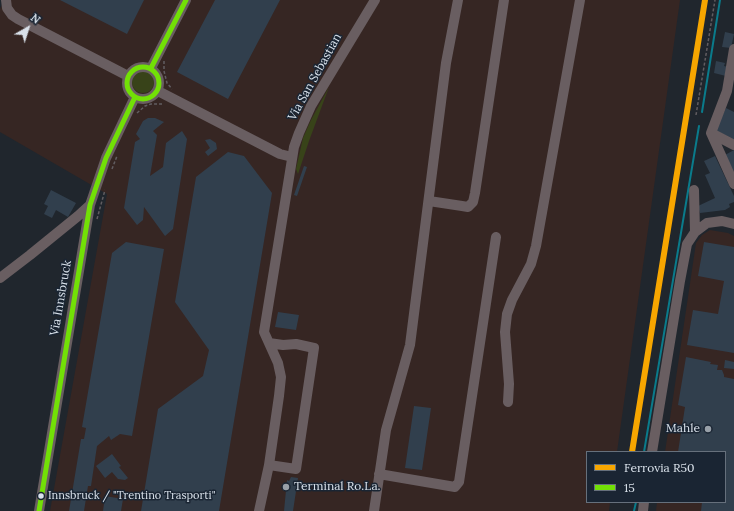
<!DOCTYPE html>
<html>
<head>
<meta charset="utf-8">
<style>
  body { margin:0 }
  #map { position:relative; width:734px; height:511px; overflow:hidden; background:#20262d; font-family:Lora,serif }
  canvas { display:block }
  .legend { position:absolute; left:586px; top:451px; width:140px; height:52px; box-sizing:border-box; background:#1a2533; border:1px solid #66707c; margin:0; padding:5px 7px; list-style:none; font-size:12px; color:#d9e1ea }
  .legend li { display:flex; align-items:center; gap:8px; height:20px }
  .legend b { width:20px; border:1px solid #66707c }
  .north { position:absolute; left:8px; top:8px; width:40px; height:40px; -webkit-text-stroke:3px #1a2533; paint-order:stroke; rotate:39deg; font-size:11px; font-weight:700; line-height:16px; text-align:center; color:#d9e1ea }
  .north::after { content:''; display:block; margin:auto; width:14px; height:18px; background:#d9e1ea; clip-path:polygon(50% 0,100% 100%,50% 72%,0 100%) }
</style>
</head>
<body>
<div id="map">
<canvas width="734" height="511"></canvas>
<ul class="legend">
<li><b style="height:5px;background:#f7a600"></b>Ferrovia R50</li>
<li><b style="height:5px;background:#72e006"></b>15</li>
</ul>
<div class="north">N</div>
</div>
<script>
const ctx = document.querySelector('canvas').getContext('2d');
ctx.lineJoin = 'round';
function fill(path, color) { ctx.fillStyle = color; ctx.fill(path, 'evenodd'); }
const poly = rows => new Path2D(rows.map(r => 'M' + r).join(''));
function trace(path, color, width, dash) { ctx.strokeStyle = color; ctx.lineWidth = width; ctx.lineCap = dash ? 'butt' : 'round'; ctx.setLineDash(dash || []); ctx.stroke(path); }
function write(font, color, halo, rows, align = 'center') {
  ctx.font = font + ' Lora,serif'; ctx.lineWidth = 3; ctx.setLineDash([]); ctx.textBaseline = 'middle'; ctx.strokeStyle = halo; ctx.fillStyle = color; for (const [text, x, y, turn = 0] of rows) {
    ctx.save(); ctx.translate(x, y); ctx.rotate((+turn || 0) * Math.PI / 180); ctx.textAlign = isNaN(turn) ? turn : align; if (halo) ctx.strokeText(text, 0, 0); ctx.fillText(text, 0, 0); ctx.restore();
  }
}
const industrial = poly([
  [4,0,680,0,617,452,587,452,587,502,610,502,609,511,50,511,107,194,0,132,0,9],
  [710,230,728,233,734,236,734,511,656,511,657,502,725,502,725,452,665,452,696,243,702,235]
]);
const green = poly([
  '132 82a11 11 0 1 1 22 0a11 11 0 1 1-22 0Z',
  [329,87,309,141,298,174,296,169,303,138,311,120]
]);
const stream = poly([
  [702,112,720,0],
  [644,452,699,126],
  [634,511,636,502]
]);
const building = poly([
  [60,0,144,0,127,34],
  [215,0,280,0,228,99,177,72],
  [725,32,734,34,731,48,722,47],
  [716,61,725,63,724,66,728,67,726,76,714,73],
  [726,108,734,112,734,140,715,130],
  [148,118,155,118,164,122,153,131,157,135,150,176,163,167,166,143,182,131,187,139,173,229,165,236,144,207,143,220,137,225,124,208,135,142,140,139,136,134,143,121],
  [210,139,216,143,217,149,208,156,205,152,210,148,205,140],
  [734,150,734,172,725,155],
  [228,152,244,156,272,193,219,511,141,511,158,409,203,376,209,350,175,302,196,177],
  [715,156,734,196,734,202,729,204,730,207,725,210,700,213,698,206,715,198,705,175,710,173,704,161],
  [304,166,307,167,297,196,294,195],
  [51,190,76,203,68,217,56,210,52,218,44,214,48,206,44,204],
  [126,242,164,249,132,436,120,434,111,440,109,436,97,446,91,486,88,486,84,511,69,511,81,439,84,439,86,428,82,427,112,253],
  [704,242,734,247,734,353,687,345,693,310,718,314,724,281,698,276],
  [278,312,299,315,296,330,275,327],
  [686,357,711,362,710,364,718,365,717,370,722,370,724,375,724,377,734,379,734,511,701,511,702,502,725,502,725,452,678,452,685,407,678,405],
  [725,360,734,362,734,369,724,368],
  [414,406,431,408,422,470,405,468],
  [112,454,121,466,119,467,128,478,125,480,118,479,112,472,105,478,96,466],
  [291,477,298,478,293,511,284,511,287,480,289,481],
  [105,496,123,499,121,511,103,511]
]);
const path = poly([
  [164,61,164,71,167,83,172,89],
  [137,113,145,106,151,104,164,104],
  [696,115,715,0],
  [112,169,117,156],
  [97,219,105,190]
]);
const minor = poly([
  [6,0,7,8,12,15,18,19,128,76],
  [734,49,727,91,711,133,734,184],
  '127 83a16 16 0 1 1 32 0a16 16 0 1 1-32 0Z',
  [151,68,186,0],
  [158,91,280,154,292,157],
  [711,133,734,145],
  [694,190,695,232],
  [429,201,462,206,468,207,473,202,475,193,504,0],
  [0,278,30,255,78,216,90,205],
  [508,402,509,384,505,332,507,314,512,300,531,264,536,246,580,0],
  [652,452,680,281,687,244,695,232,707,223,722,221,734,224],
  [269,465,296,469,314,348,296,344,283,345,269,343],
  [379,474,455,487,459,482,496,237],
  [39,511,90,205,106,158,135,97],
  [259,511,269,465,279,396,281,377,278,363,264,332,294,147,299,133,311,106,375,0],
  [374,511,386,430,410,345,446,63,458,0],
  [643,511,644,502]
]);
const bus1 = poly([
  '127 83a16 16 0 1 1 32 0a16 16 0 1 1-32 0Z',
  [151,68,186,0],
  [39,511,90,205,106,158,135,97]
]);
const rail1 = poly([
  [632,452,705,0]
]);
const markers = [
  [708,429,4,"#98a0a8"],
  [286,487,4,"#98a0a8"],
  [41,496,3.5,"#d9e1ea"]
];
const busNames = [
  ["Innsbruck / \"Trentino Trasporti\"",48,496]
];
const streetNames = [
  ["Via San Sebastian",315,77,-61],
  ["Via Innsbruck",61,298,-80]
];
const poiNames = [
  ["Mahle",700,429],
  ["Terminal Ro.La.",294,487,"left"]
];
fill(industrial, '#362623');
fill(green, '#384319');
trace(stream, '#0a7b8b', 2);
fill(building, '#313f4d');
trace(path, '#615d61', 1.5, [3, 2]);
trace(minor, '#695e61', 10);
trace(bus1, '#72e006', 5);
trace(rail1, '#f7a600', 6);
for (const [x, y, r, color] of markers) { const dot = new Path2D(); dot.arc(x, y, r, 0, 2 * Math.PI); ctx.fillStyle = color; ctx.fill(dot); trace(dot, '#1a2533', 1.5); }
write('11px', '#d9e1ea', '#1a2533', busNames, 'left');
write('12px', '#d9e1ea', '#1a2533', streetNames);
write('12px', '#d9e1ea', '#1a2533', poiNames, 'right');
</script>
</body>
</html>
